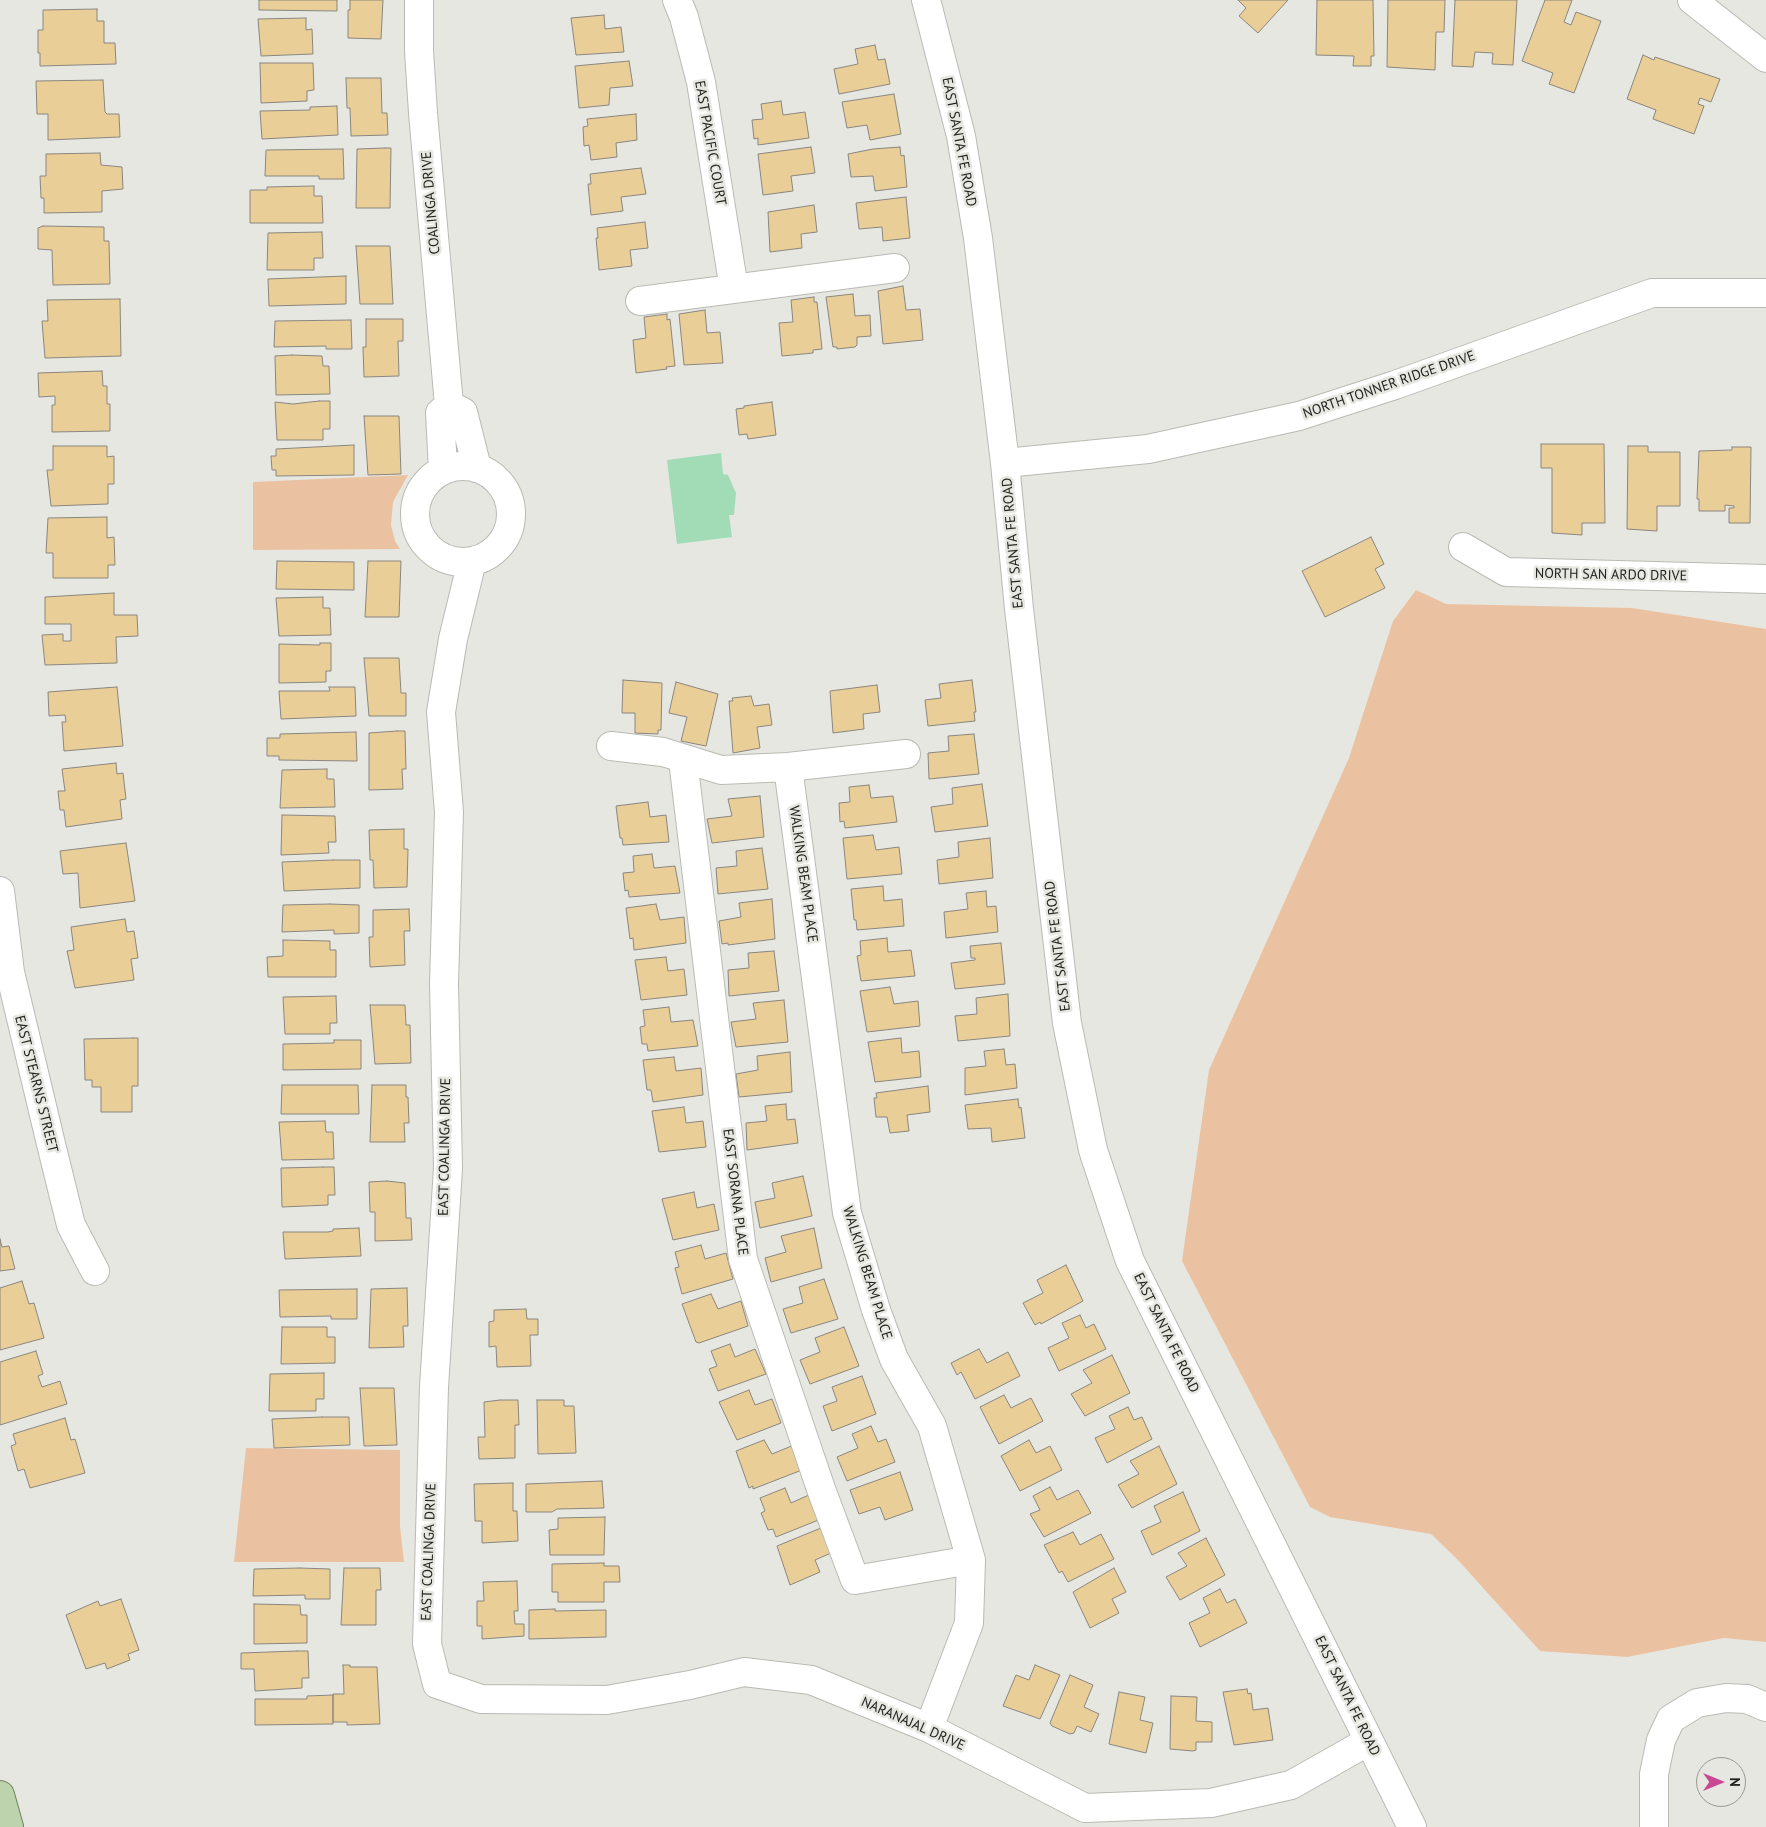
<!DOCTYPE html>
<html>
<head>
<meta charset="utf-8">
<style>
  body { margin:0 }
  #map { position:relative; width:1766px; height:1827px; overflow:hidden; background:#e7e7e1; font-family:"PT Sans",sans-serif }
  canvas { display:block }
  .north { position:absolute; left:1696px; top:1757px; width:50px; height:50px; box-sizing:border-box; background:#e7e7e1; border:1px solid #989894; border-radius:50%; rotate:90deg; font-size:14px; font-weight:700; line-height:20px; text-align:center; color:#222220 }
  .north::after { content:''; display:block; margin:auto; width:18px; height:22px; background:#c84894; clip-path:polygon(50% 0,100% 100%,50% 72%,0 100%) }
</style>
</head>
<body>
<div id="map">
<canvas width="1766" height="1827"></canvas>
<div class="north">N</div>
</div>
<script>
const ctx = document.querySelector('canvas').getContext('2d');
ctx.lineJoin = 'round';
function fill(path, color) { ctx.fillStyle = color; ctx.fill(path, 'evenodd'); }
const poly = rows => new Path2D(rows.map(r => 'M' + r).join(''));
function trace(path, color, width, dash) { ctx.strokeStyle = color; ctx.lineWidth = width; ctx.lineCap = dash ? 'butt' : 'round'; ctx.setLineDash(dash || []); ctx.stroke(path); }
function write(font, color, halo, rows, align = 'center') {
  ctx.font = font + ' "PT Sans",sans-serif'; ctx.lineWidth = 5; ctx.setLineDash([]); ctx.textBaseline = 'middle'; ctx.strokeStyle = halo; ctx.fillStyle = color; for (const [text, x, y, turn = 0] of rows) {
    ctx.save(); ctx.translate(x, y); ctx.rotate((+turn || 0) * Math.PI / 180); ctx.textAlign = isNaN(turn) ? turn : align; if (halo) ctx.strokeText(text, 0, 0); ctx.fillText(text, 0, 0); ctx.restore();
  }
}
const green = poly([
  [408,475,393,502,391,525,395,541,400,549,253,550,253,482],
  [1416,590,1446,604,1632,608,1766,629,1766,1642,1724,1638,1627,1657,1540,1651,1457,1559,1431,1534,1330,1517,1310,1507,1182,1261,1209,1070,1349,758,1393,621],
  [246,1448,400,1450,400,1526,404,1562,234,1562]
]);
const water = poly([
  [721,453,723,474,728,475,736,493,734,515,729,515,732,537,677,544,667,460]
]);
const building = poly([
  [259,0,337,0,337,11,259,10,259,0],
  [350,0,383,0,381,39,348,38,348,10,350,10,350,0],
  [1238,0,1288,0,1258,33,1239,16,1246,8,1238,0],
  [1317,0,1373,0,1374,56,1371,56,1371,66,1353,66,1354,56,1316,55,1317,0],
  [1388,0,1445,0,1444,32,1436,32,1435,70,1387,67,1388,0],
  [1455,0,1517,0,1513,65,1492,64,1493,53,1475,52,1473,67,1452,66,1455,0],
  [1545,0,1572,0,1564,22,1571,25,1576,12,1601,21,1574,93,1549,84,1553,73,1522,61,1545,0],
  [97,9,97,21,104,21,104,43,115,43,116,64,40,66,40,53,38,53,38,30,43,30,43,10,97,9],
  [604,15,605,29,621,27,624,52,576,55,571,18,604,15],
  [306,18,306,30,312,29,313,54,261,56,258,19,306,18],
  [875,45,878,60,885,59,890,84,839,94,834,69,858,64,855,49,875,45],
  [1643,55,1654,60,1655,57,1720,79,1711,102,1700,98,1698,104,1704,106,1694,134,1653,119,1656,110,1627,99,1643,55],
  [629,61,633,86,610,88,609,105,579,108,575,66,629,61],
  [260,63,313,63,314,90,307,91,307,101,261,103,260,63],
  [346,78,381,78,382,113,387,113,388,135,351,136,350,108,347,108,346,78],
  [103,80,105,112,107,114,119,114,120,137,48,140,48,114,37,114,36,81,103,80],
  [894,94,901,134,870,140,867,125,847,128,842,102,894,94],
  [781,101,783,115,805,112,809,138,758,145,758,138,754,139,752,120,763,119,761,104,781,101],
  [337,106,338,135,262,139,260,111,310,110,310,107,337,106],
  [636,114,637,140,616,143,617,157,591,160,589,145,584,146,583,127,588,126,587,119,636,114],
  [811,147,815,173,791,176,793,191,763,195,758,154,811,147],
  [900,147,901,156,904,155,907,187,875,191,873,176,851,177,848,154,873,149,900,147],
  [385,148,391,148,390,208,356,208,357,149,385,148],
  [343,149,344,179,319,179,319,176,265,176,266,150,343,149],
  [100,153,101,165,122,167,123,189,102,191,102,212,44,213,44,198,41,198,40,176,46,176,46,154,100,153],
  [641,168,646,194,621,197,623,211,591,215,588,184,591,184,590,174,641,168],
  [314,186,314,196,322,196,323,223,250,223,250,190,267,190,267,187,314,186],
  [906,197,910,238,883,241,882,227,859,229,856,203,906,197],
  [814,205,817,232,801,234,802,248,770,252,768,212,814,205],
  [645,222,648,248,630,250,632,266,599,270,596,238,598,238,597,228,645,222],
  [43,226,104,227,104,241,109,241,110,284,53,285,52,250,38,249,38,228,43,226],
  [322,232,323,258,314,258,314,270,267,270,268,233,322,232],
  [356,246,390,246,393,304,360,304,356,246],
  [346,276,346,304,269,306,268,279,346,276],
  [903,286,906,310,920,309,923,340,883,344,878,291,903,286],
  [853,294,855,316,870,315,871,336,857,337,857,345,855,347,837,349,837,347,833,347,826,297,853,294],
  [814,297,814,302,817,302,822,349,813,350,813,353,782,356,779,323,793,322,791,300,814,297],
  [120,299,121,356,45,358,42,321,48,321,47,300,120,299],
  [705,310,707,333,720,332,723,363,684,365,679,314,705,310],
  [667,314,667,320,670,319,675,366,666,367,667,369,636,373,633,340,646,338,644,317,667,314],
  [366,319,403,319,403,341,398,341,399,376,364,377,363,347,366,347,366,319],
  [351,320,352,349,326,349,326,346,274,347,275,321,351,320],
  [292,355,322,356,323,366,329,366,330,394,276,395,275,356,292,355],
  [102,371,103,386,107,386,107,404,110,404,110,431,52,432,52,405,55,405,55,396,39,397,38,373,102,371],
  [319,401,330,401,330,429,323,429,323,440,277,440,275,402,293,404,319,401],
  [772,402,776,435,748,439,747,434,739,435,736,409,744,408,744,406,772,402],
  [364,416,399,416,401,474,368,475,364,416],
  [1541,444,1604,444,1605,523,1582,523,1582,535,1552,533,1552,468,1541,468,1541,444],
  [354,445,354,475,276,476,276,470,272,470,271,456,276,456,276,449,354,445],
  [53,446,107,446,107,457,114,456,114,484,108,484,108,504,51,506,47,470,53,470,53,446],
  [1628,446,1648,446,1648,452,1680,452,1680,506,1657,506,1657,531,1627,529,1628,446],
  [1732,447,1751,447,1750,523,1729,523,1729,508,1734,508,1734,506,1725,505,1725,511,1699,511,1699,499,1697,499,1699,451,1732,450,1732,447],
  [107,517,107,538,114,537,115,565,108,565,108,578,53,578,53,553,46,553,48,518,107,517],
  [1371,537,1384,564,1375,569,1385,588,1325,617,1302,571,1371,537],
  [277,561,354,562,354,590,276,589,277,561],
  [368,561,401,561,399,617,365,617,368,561],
  [114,593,114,615,137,615,138,636,116,637,117,663,45,665,42,635,63,634,63,641,71,641,71,624,45,624,45,597,114,593],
  [323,597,323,608,330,608,331,635,279,636,276,598,323,597],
  [320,643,331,643,331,671,326,671,326,682,279,683,279,644,320,645,320,643],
  [364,658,399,658,401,693,406,693,406,716,369,716,364,658],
  [623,680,662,683,661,730,658,730,658,734,635,733,635,713,622,713,623,680],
  [972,680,976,712,974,712,975,721,928,726,925,700,941,698,939,684,972,680],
  [676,682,718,694,706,746,681,741,687,717,669,713,676,682],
  [877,685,880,712,863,714,864,729,833,733,830,691,877,685],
  [117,687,123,746,64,751,62,722,66,722,65,715,49,716,48,692,117,687],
  [329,687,355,687,356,716,281,719,279,691,330,691,329,687],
  [751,696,754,706,769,704,772,725,757,727,760,748,733,753,729,701,733,701,732,698,751,696],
  [397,731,405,731,406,769,402,769,403,789,369,790,369,733,397,731],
  [356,732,357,761,279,760,279,756,267,756,267,738,280,738,280,734,356,732],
  [974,734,979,774,929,779,928,753,949,751,948,736,974,734],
  [116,763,117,774,123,773,126,799,120,800,122,819,66,827,64,810,60,810,58,791,65,791,62,769,116,763],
  [327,769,327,779,334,779,335,807,280,808,282,770,327,769],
  [982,784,988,826,935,832,931,807,953,804,952,788,982,784],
  [869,785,871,798,893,796,897,822,845,828,844,821,840,822,839,803,850,802,849,787,869,785],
  [760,796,764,837,712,843,707,819,732,816,728,799,760,796],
  [648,802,650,817,666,815,669,842,623,845,622,838,620,838,616,806,648,802],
  [282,815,335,816,336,842,328,842,329,853,281,855,282,815],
  [404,829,404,849,408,849,407,887,374,888,373,860,370,860,369,830,404,829],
  [873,835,876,850,899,847,902,874,847,879,843,838,873,835],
  [990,838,993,878,939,884,937,860,959,857,958,842,990,838],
  [126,843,135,901,80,908,78,873,63,874,60,851,126,843],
  [762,848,768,889,718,894,716,868,737,866,736,851,762,848],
  [652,854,654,868,675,866,680,893,629,897,628,890,625,891,623,873,634,872,633,856,652,854],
  [333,860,360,860,360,888,284,891,282,862,333,860],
  [883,886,884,901,902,899,904,926,857,930,856,920,854,920,851,889,883,886],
  [986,891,987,907,996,906,998,932,946,938,944,912,968,909,966,893,986,891],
  [772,899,775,939,728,945,728,943,722,944,719,921,741,917,739,903,772,899],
  [330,904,359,905,359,933,334,934,334,930,282,932,283,905,330,904],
  [656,904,660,920,684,917,686,943,634,950,633,938,630,939,626,908,656,904],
  [409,909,410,931,404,931,405,965,370,967,369,937,373,937,373,910,409,909],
  [125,919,127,932,134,931,138,958,131,959,134,980,75,988,67,951,74,950,71,927,125,919],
  [887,938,888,952,911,950,915,976,861,981,857,956,861,955,860,941,887,938],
  [283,940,330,941,330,950,336,950,336,977,268,977,267,957,283,956,283,940],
  [1001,943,1005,984,955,989,951,963,975,960,975,958,971,958,970,946,1001,943],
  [774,951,779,991,729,996,728,970,749,968,748,953,774,951],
  [666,957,668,971,684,969,687,995,641,1000,635,960,666,957],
  [890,987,894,1004,918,1001,920,1026,867,1032,860,991,890,987],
  [1008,994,1010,1036,958,1041,955,1016,977,1014,976,998,1008,994],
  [336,996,337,1023,330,1023,330,1034,285,1034,283,997,336,996],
  [784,1000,788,1042,736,1047,731,1022,756,1019,753,1003,784,1000],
  [370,1005,405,1005,406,1025,410,1025,411,1063,375,1064,370,1005],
  [669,1007,671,1022,693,1020,698,1046,648,1051,647,1044,642,1044,640,1027,645,1026,643,1010,669,1007],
  [133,1038,138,1038,138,1086,132,1086,132,1112,101,1112,101,1087,92,1087,92,1080,85,1080,84,1039,133,1038],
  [901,1038,902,1053,919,1051,921,1077,875,1082,868,1042,901,1038],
  [334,1040,361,1040,361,1069,283,1070,283,1044,334,1043,334,1040],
  [1004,1049,1006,1065,1015,1064,1017,1088,965,1095,965,1068,986,1066,984,1051,1004,1049],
  [790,1052,792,1092,739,1097,736,1074,758,1070,757,1056,790,1052],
  [674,1057,676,1071,701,1068,703,1095,653,1102,651,1090,647,1090,643,1060,674,1057],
  [282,1085,358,1085,359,1114,281,1114,282,1085],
  [372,1085,406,1085,406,1097,408,1097,409,1123,404,1123,405,1142,370,1142,372,1085],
  [928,1086,930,1112,907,1115,909,1131,890,1133,887,1117,876,1117,874,1098,877,1098,876,1093,928,1086],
  [1018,1099,1019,1108,1021,1107,1025,1138,992,1142,991,1128,968,1129,965,1105,1018,1099],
  [786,1104,787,1120,795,1119,798,1143,747,1150,746,1123,767,1121,765,1106,786,1104],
  [684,1107,686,1123,703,1121,706,1147,659,1152,652,1111,684,1107],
  [325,1121,326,1132,333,1132,334,1159,282,1160,279,1122,325,1121],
  [323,1167,334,1167,335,1195,328,1195,328,1205,282,1207,281,1168,323,1167],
  [803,1176,812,1216,760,1228,755,1202,775,1198,772,1183,803,1176],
  [387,1181,405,1183,406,1218,411,1218,412,1240,375,1241,375,1212,370,1212,369,1182,387,1181],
  [694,1192,697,1208,714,1204,719,1230,673,1240,662,1199,694,1192],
  [359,1228,361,1256,285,1259,283,1232,328,1232,333,1231,333,1229,359,1228],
  [814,1228,822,1268,771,1282,765,1258,786,1252,781,1236,814,1228],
  [0,1239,2,1247,9,1246,15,1269,0,1271,0,1239],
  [701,1245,705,1259,726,1253,733,1279,682,1294,675,1268,679,1267,675,1252,701,1245],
  [1066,1265,1083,1301,1041,1324,1040,1322,1035,1325,1023,1303,1043,1293,1037,1280,1066,1265],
  [824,1279,838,1319,791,1333,783,1309,803,1303,799,1287,824,1279],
  [22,1281,29,1304,34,1303,44,1338,0,1350,0,1288,22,1281],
  [407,1288,408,1326,403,1326,404,1347,369,1348,371,1289,407,1288],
  [357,1289,357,1319,331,1319,331,1316,280,1317,279,1290,357,1289],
  [711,1294,718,1309,741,1301,748,1326,699,1343,696,1342,682,1304,711,1294],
  [526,1309,527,1319,538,1319,538,1335,530,1335,531,1366,497,1367,496,1346,489,1347,489,1322,494,1321,494,1310,526,1309],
  [1080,1315,1086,1328,1094,1324,1106,1349,1059,1371,1048,1348,1069,1338,1062,1323,1080,1315],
  [282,1327,327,1327,327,1337,335,1337,335,1363,281,1364,282,1327],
  [844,1327,859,1366,810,1384,800,1360,820,1352,815,1338,844,1327],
  [730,1344,735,1357,755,1349,766,1374,718,1391,709,1369,717,1366,711,1351,730,1344],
  [979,1349,987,1363,1008,1352,1020,1376,975,1399,961,1372,957,1375,951,1363,979,1349],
  [36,1351,43,1374,38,1376,42,1387,60,1381,67,1404,0,1425,0,1362,36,1351],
  [1112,1355,1130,1393,1085,1416,1071,1394,1092,1383,1083,1370,1112,1355],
  [324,1373,324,1399,316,1399,316,1411,269,1411,270,1374,324,1373],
  [862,1376,876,1414,832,1431,823,1406,837,1401,832,1387,862,1376],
  [360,1388,394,1388,397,1445,364,1446,360,1388],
  [749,1390,755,1405,772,1399,781,1423,737,1440,719,1402,749,1390],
  [1004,1395,1011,1408,1031,1398,1043,1421,999,1444,980,1407,1004,1395],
  [500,1400,518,1400,519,1425,515,1425,515,1458,479,1459,478,1437,485,1437,484,1402,500,1400],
  [537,1400,564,1400,564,1406,574,1406,576,1453,538,1454,537,1400],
  [1128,1407,1134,1420,1142,1417,1152,1439,1107,1463,1095,1438,1115,1429,1109,1416,1128,1407],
  [322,1417,349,1417,350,1445,274,1448,272,1419,322,1417],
  [65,1418,71,1440,75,1439,85,1473,30,1488,24,1469,18,1471,11,1446,16,1444,13,1434,65,1418],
  [871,1426,878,1442,886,1439,895,1462,847,1481,837,1457,858,1448,852,1434,871,1426],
  [764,1440,772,1454,794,1445,802,1470,753,1489,753,1486,749,1488,736,1451,764,1440],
  [1029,1440,1036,1453,1050,1446,1062,1470,1020,1491,1001,1456,1029,1440],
  [1159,1446,1177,1484,1132,1508,1118,1485,1139,1474,1130,1461,1159,1446],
  [900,1472,913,1510,885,1520,880,1507,859,1514,850,1490,900,1472],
  [602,1481,604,1508,557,1509,552,1512,526,1512,526,1484,602,1481],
  [513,1483,513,1511,517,1511,518,1541,482,1543,482,1521,475,1521,474,1484,513,1483],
  [1050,1487,1057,1500,1078,1490,1091,1513,1044,1537,1030,1514,1040,1510,1033,1496,1050,1487],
  [785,1488,791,1503,811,1494,821,1519,776,1537,773,1529,768,1530,761,1513,765,1511,760,1498,785,1488],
  [1183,1492,1200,1531,1152,1555,1141,1531,1161,1522,1154,1506,1183,1492],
  [605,1517,604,1555,550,1555,549,1530,558,1529,558,1518,605,1517],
  [821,1528,831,1553,815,1560,820,1572,790,1585,777,1546,821,1528],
  [1073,1532,1080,1545,1101,1534,1114,1559,1068,1582,1062,1571,1059,1573,1044,1545,1073,1532],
  [1206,1538,1225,1575,1180,1600,1166,1577,1187,1566,1178,1553,1206,1538],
  [604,1563,604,1566,619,1566,620,1582,604,1582,604,1602,558,1602,558,1592,552,1592,552,1564,604,1563],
  [300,1568,330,1569,330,1599,305,1599,305,1595,253,1596,254,1569,300,1568],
  [344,1568,380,1568,381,1590,376,1590,376,1625,341,1625,344,1568],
  [1114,1568,1126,1592,1112,1599,1119,1613,1090,1628,1073,1592,1114,1568],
  [517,1581,518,1611,514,1611,515,1624,524,1624,524,1636,482,1639,482,1626,477,1626,477,1601,484,1601,483,1582,517,1581],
  [1220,1589,1227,1603,1235,1599,1247,1623,1200,1647,1189,1623,1210,1613,1203,1598,1220,1589],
  [121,1599,139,1650,128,1654,130,1660,107,1669,105,1663,86,1669,66,1615,98,1601,100,1606,121,1599],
  [254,1604,300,1605,301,1615,307,1615,307,1643,254,1644,254,1604],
  [555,1609,555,1611,606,1610,606,1637,529,1639,529,1610,555,1609],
  [297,1651,308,1651,309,1678,302,1678,302,1688,255,1691,254,1669,241,1669,241,1653,297,1651],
  [343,1665,350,1665,350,1667,377,1667,380,1724,347,1725,347,1722,333,1722,333,1694,344,1694,343,1665],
  [1035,1665,1060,1675,1040,1719,1003,1706,1016,1675,1029,1680,1035,1665],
  [1070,1675,1093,1685,1084,1707,1099,1714,1091,1732,1077,1726,1074,1733,1070,1734,1052,1726,1050,1723,1070,1675],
  [1247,1689,1248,1694,1251,1693,1253,1710,1268,1708,1273,1740,1234,1745,1223,1692,1247,1689],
  [1119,1692,1145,1697,1140,1720,1153,1723,1146,1753,1109,1744,1119,1692],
  [333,1695,333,1724,255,1725,255,1699,307,1699,307,1696,333,1695],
  [1171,1696,1197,1697,1196,1721,1212,1722,1212,1742,1196,1742,1196,1750,1193,1751,1170,1749,1171,1696]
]);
const minor = poly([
  [419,0,419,51,423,113,449,405],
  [677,0,684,17,701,82,734,289],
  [926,0,961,136,978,238,1005,463,1019,609,1067,1023,1093,1150,1130,1261,1412,1827],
  [1692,0,1766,58],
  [640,301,895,268],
  [449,405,463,412,477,468],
  [1005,463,1148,449,1299,416,1395,385,1652,293,1766,293],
  '415 514a48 48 0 1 1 96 0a48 48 0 1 1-96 0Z',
  [443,470,440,413,449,405],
  [1463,547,1506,572,1766,579],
  [472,561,453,639,441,712,449,812,444,984,448,1168,434,1387,427,1644,437,1684,481,1699,607,1700,690,1685,744,1672,811,1680,929,1728,1085,1808,1211,1803,1291,1785,1369,1741],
  [611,746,663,752,721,770,788,767,906,754],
  [683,760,743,1259,821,1489,855,1580,971,1560],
  [788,767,847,1213,876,1310,894,1359,932,1426,971,1560,969,1623,929,1728],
  [0,891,10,972,51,1144,71,1225,95,1271],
  [1654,1827,1654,1774,1661,1740,1671,1719,1697,1703,1726,1698,1747,1699,1766,1707]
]);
const major = poly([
  [0,1795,9,1827]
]);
const streetNames = [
  ["EAST SANTA FE ROAD",959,142,79],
  ["EAST PACIFIC COURT",710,143,80],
  ["COALINGA DRIVE",431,203,-95],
  ["NORTH TONNER RIDGE DRIVE",1389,385,-19],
  ["EAST SANTA FE ROAD",1013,543,-95],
  ["NORTH SAN ARDO DRIVE",1611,575,1],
  ["WALKING BEAM PLACE",803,874,82],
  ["EAST SANTA FE ROAD",1058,946,-97],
  ["EAST STEARNS STREET",36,1084,76],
  ["EAST COALINGA DRIVE",445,1147,-89],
  ["EAST SORANA PLACE",735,1192,83],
  ["WALKING BEAM PLACE",867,1273,73],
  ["EAST SANTA FE ROAD",1166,1333,64],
  ["EAST COALINGA DRIVE",429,1552,-88],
  ["EAST SANTA FE ROAD",1347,1696,64],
  ["NARANAJAL DRIVE",913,1724,24]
];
fill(green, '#eac2a2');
fill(water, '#a1dcb7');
fill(building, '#eace97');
trace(building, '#898680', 1);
trace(minor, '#babab4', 30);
trace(major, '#6a8258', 30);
trace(minor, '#fff', 28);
trace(major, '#bdd3ad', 28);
write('14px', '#222220', '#e7e7e1', streetNames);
</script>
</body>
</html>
